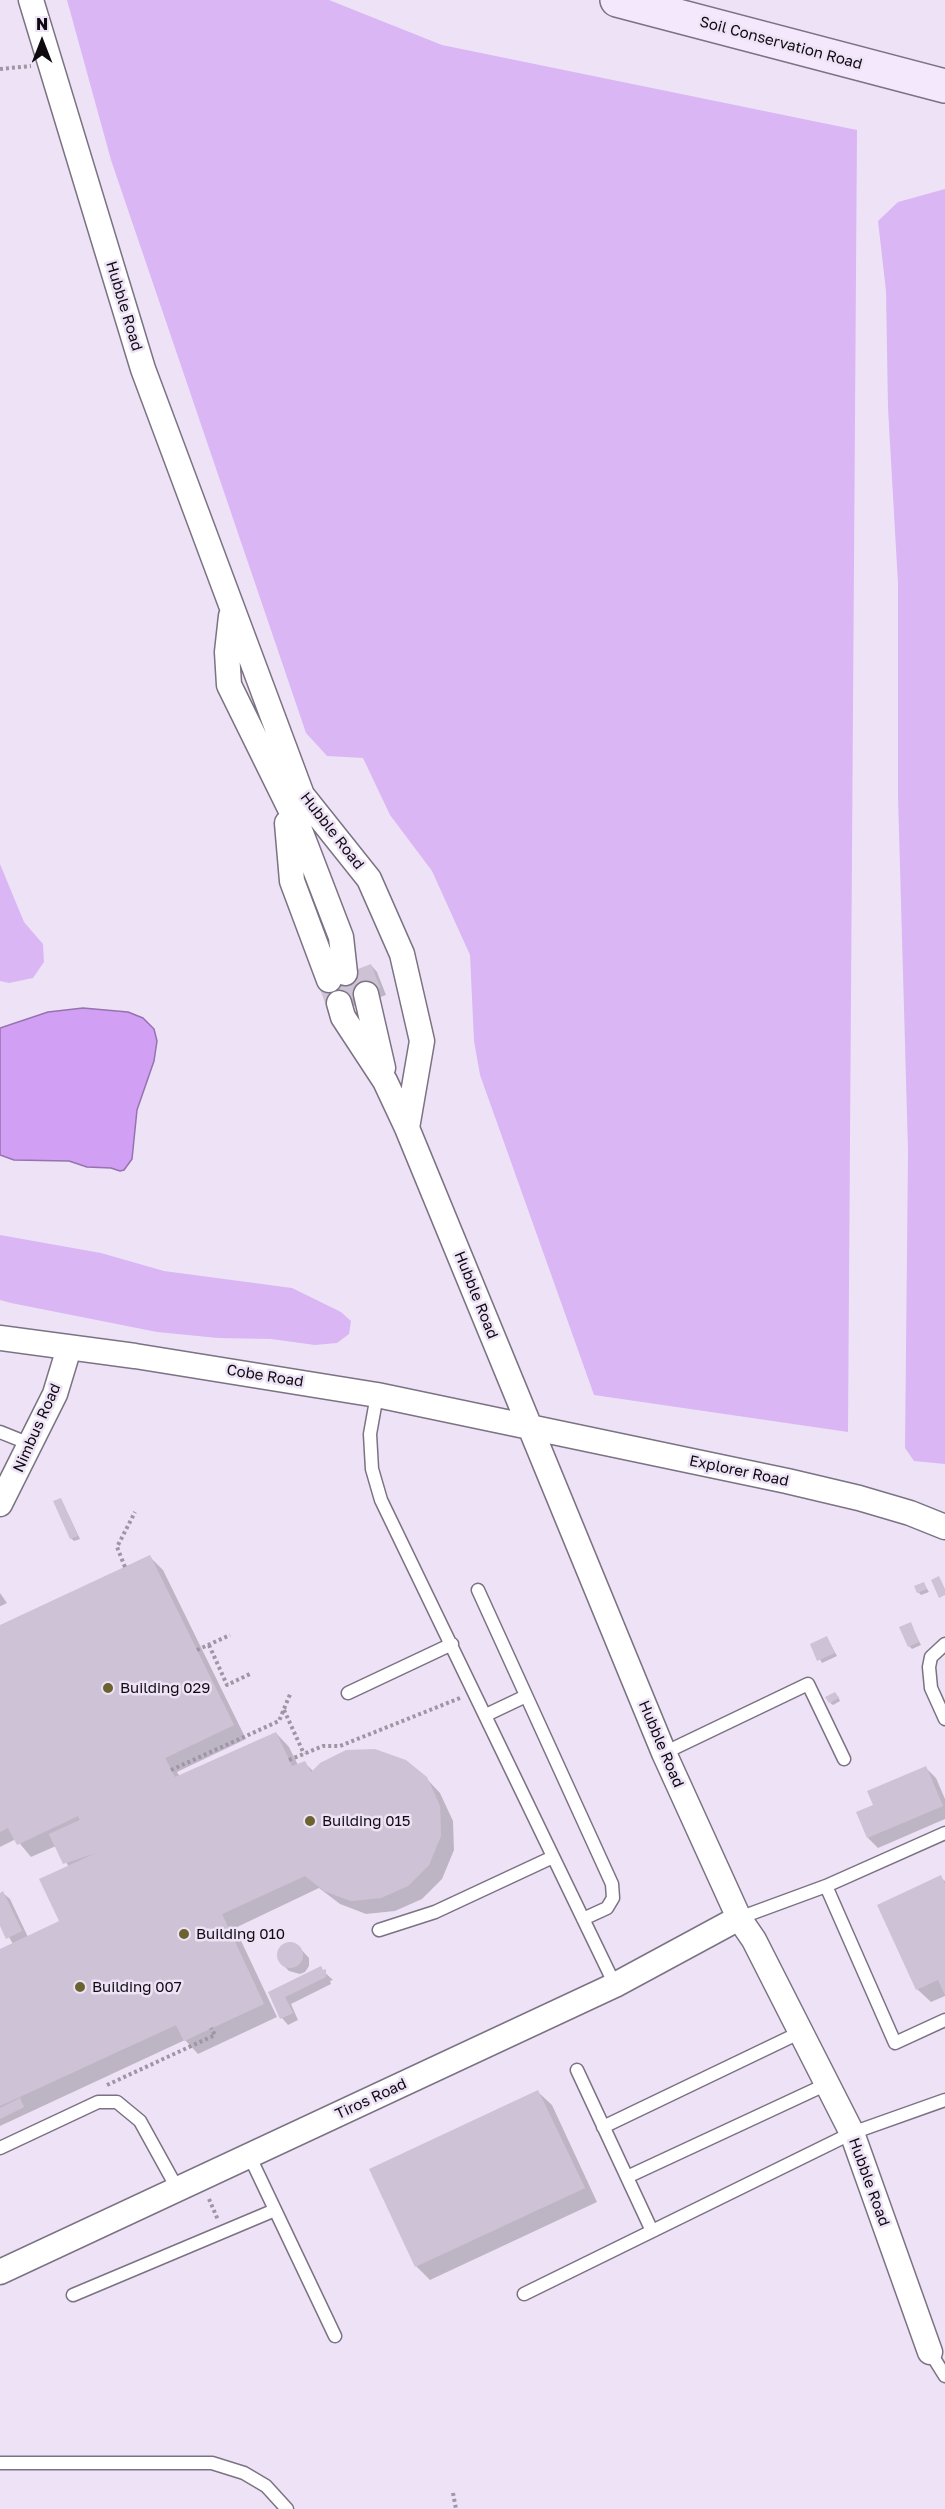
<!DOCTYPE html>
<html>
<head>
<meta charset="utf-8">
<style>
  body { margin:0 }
  #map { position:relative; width:945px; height:2509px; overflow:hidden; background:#eee3f6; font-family:"Golos Text",sans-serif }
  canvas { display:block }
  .north { position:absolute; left:12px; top:12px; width:60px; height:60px; -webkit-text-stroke:4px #eee3f6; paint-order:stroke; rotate:0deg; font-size:16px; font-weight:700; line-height:24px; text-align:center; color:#0e0a10 }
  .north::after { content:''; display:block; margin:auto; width:21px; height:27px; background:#0e0a10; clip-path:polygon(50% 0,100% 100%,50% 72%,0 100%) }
</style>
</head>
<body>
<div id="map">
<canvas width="945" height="2509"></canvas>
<div class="north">N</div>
</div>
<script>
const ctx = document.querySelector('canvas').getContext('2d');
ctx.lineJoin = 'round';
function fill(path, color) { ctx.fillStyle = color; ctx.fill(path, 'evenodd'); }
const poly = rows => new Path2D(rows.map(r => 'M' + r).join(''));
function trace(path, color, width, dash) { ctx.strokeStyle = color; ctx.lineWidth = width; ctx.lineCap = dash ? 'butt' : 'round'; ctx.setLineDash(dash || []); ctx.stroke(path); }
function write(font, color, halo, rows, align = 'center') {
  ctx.font = font + ' "Golos Text",sans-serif'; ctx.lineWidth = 5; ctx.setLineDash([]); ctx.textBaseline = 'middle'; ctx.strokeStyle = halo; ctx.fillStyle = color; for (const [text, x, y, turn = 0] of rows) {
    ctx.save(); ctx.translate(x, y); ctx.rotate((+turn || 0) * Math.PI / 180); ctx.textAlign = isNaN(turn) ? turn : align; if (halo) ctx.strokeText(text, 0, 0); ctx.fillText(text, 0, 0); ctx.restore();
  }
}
const green = poly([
  [67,0,329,0,442,45,857,130,848,1432,594,1395,480,1075,474,1041,470,955,432,871,390,815,363,758,327,756,306,733,111,160],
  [945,189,945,1464,914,1461,905,1448,908,1151,898,796,898,584,888,408,886,291,878,221,898,202],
  [0,864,24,922,43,944,44,962,33,978,9,983,0,981],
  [0,1235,101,1253,164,1271,292,1288,341,1312,351,1321,349,1334,337,1343,315,1345,271,1339,218,1338,157,1332,11,1303,0,1300]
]);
const water = poly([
  [83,1008,128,1012,143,1018,154,1029,157,1041,154,1061,137,1110,132,1159,124,1170,120,1171,111,1168,87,1167,69,1161,14,1160,0,1155,0,1028,48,1012,83,1008]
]);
const shadow = poly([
  [371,965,377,972,386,995,335,1013],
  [61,1499,80,1539,74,1541,71,1538],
  [150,1557,163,1570,246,1739,177,1772,180,1777,276,1733,289,1747,298,1765,304,1762,313,1771,426,1778,440,1793,453,1821,454,1850,442,1879,422,1899,395,1911,366,1914,340,1904,319,1888,235,1928,277,2017,198,2054,185,2040,0,2126,0,1950,13,1944,0,1922,0,1894,3,1893,10,1899,28,1937,61,1922,69,1867,56,1846,31,1857,16,1839,0,1847,0,1626],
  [924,1584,929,1592,921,1595,918,1592],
  [0,1593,7,1603,1,1606,0,1606],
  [910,1623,921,1645,912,1649,909,1646],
  [827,1638,837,1656,822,1663,812,1645],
  [838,1696,840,1701,833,1705,830,1703],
  [926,1768,936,1778,945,1799,945,1819,878,1848,868,1838,875,1806],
  [940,1877,945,1881,945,1996,931,2002,917,1989],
  [289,1942,297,1945,309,1958,309,1966,305,1972,300,1974,289,1971,282,1964,278,1956,280,1948],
  [320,1968,333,1980,330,1981,331,1984,291,2004,298,2020,288,2025,282,2018,270,1992],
  [538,2092,552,2105,597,2202,430,2280,416,2266]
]);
const building = poly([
  [371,964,380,988,327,1008,318,984],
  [61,1498,78,1536,70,1539,53,1501],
  [150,1555,234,1725,165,1758,175,1777,276,1732,292,1766,305,1761,311,1772,320,1763,346,1750,375,1749,406,1760,427,1777,440,1806,441,1836,429,1865,408,1886,381,1898,351,1901,324,1891,305,1876,222,1914,264,2004,184,2041,176,2025,0,2106,0,1949,59,1921,39,1879,96,1853,63,1864,49,1834,80,1820,78,1816,17,1845,8,1828,0,1832,0,1625],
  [939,1576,945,1589,945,1595,939,1598,931,1580],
  [924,1582,927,1589,917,1593,914,1586],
  [911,1622,919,1642,908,1647,899,1627],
  [827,1636,835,1653,817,1661,810,1644],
  [835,1692,839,1698,829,1703,825,1697],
  [926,1766,943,1806,867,1838,856,1812,873,1805,867,1791],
  [941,1875,945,1884,945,1995,938,1980,916,1990,877,1905],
  [3,1891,22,1931,6,1939,0,1926,0,1893],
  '277 1955a13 13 0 1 1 26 0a13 13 0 1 1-26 0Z',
  [321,1966,323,1970,326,1969,326,1977,285,1997,293,2013,280,2019,268,1992],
  [538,2090,585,2188,415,2267,369,2169],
  [20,2098,24,2107,0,2119,0,2108]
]);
const streetTunnel = poly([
  [357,970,366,994]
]);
const path = poly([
  [0,69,31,66],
  [125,1567,117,1547,135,1512],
  [209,1645,227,1685,252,1673],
  [197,1650,230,1635],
  [284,1710,304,1754],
  [289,1760,323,1746,340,1746,460,1698],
  [171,1770,279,1721,291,1692],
  [107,2085,215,2035,211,2028],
  [209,2199,218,2220],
  [453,2493,456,2509]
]);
const lane = poly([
  [377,1395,370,1434,372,1469,381,1500,615,1985],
  [0,1432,30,1444],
  [478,1590,612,1884,613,1898,607,1908,583,1919],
  [945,1644,931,1657,929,1667,931,1688,945,1719],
  [348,1693,452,1644],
  [486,1715,526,1696],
  [664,1753,808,1684,844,1759],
  [826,1886,895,2043,945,2020],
  [739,1918,826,1886,945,1833],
  [379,1930,435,1912,553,1857],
  [577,2070,652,2231],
  [603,2127,801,2032],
  [0,2148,98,2102,117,2102,140,2121,177,2188],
  [249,2155,335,2336],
  [627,2177,827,2084],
  [524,2294,852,2133,945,2100],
  [73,2295,275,2210],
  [930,2352,945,2376],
  [0,2463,212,2463,244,2473,266,2486,287,2509]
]);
const street = poly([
  [31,0,143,369,302,795,369,879,402,954,422,1041,407,1128],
  [231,616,227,652,229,685,298,825,341,937,345,973],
  [287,823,292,881,329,980],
  [366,994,383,1068],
  [339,1003,343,1017,385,1081,407,1128,664,1753,739,1918,754,1940,852,2133,930,2352],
  [0,1338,135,1356,377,1395,787,1481,859,1498,910,1513,945,1527],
  [0,1504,55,1394,69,1348],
  [0,2272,615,1985,739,1918]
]);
const secondary = poly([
  [617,0,945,86]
]);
const markers = [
  [108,1688,6,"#6a622f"],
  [310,1821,6,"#6a622f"],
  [184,1934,6,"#6a622f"],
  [80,1987,6,"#6a622f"]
];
const streetNames = [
  ["Soil Conservation Road",781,43,15],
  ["Hubble Road",124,306,73],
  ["Hubble Road",332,831,52],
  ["Hubble Road",476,1295,68],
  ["Cobe Road",265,1376,9],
  ["Nimbus Road",37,1428,-66],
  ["Explorer Road",739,1471,12],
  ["Hubble Road",661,1744,67],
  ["Tiros Road",371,2099,-25],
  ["Hubble Road",869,2182,70]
];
const poiNames = [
  ["Building 029",120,1688],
  ["Building 015",322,1821],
  ["Building 010",196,1934],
  ["Building 007",92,1987]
];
fill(green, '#dbb6f5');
fill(water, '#d19ff3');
trace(water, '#9672af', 1.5);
fill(shadow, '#0003');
fill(building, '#cec3d6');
trace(streetTunnel, '#ccc2d4', 24, [24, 12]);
trace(lane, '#7b7283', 15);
trace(street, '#7b7283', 27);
trace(secondary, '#7b7283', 36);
trace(path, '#9e96a4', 4, [3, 3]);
trace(lane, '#fff', 12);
trace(street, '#fff', 24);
trace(secondary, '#f4e9fc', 33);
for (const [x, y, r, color] of markers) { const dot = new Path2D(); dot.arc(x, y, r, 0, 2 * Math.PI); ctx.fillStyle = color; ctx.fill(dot); trace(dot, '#eee3f6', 2); }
write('15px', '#0e0a10', '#eee3f6', streetNames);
write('15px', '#0e0a10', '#eee3f6', poiNames, 'left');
</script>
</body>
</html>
